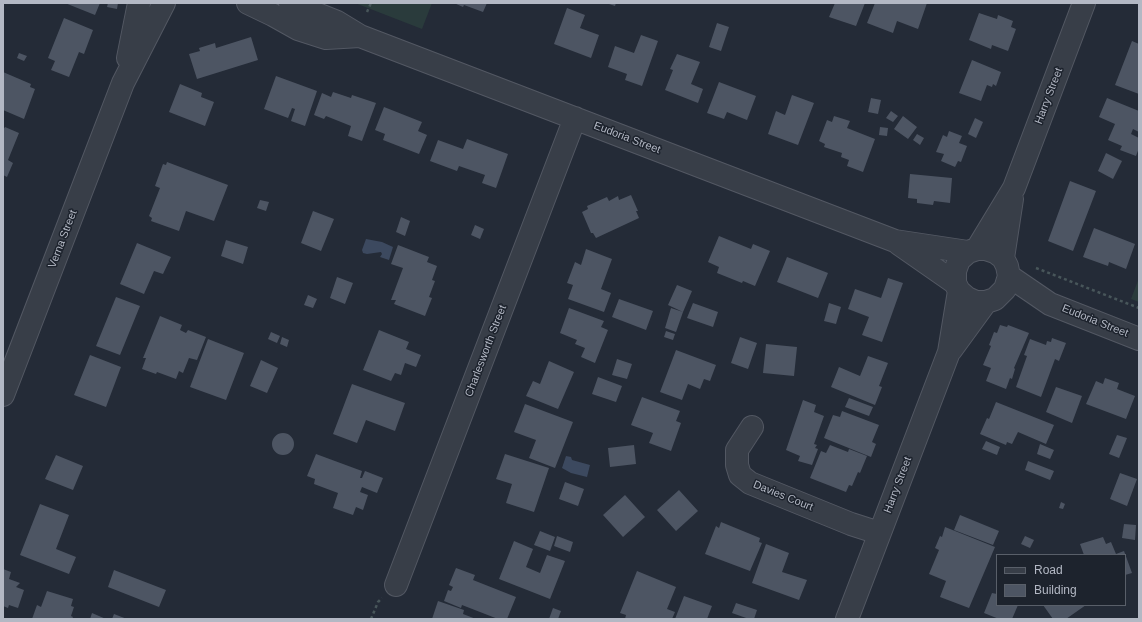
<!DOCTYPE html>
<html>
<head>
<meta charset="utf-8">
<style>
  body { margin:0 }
  #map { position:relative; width:1142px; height:622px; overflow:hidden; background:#242b37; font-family:Arial,sans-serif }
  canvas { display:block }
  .frame { position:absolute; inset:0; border:4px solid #b3b8c4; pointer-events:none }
  .legend { position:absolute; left:996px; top:554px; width:130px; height:52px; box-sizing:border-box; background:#1d232d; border:1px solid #595f69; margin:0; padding:5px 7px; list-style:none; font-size:12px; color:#b3b8c4 }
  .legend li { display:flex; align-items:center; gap:8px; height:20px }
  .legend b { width:20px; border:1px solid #595f69 }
</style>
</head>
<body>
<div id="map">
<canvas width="1142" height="622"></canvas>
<div class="frame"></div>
<ul class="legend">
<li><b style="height:5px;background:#383e48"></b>Road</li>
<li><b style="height:11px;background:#4d5563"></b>Building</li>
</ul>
</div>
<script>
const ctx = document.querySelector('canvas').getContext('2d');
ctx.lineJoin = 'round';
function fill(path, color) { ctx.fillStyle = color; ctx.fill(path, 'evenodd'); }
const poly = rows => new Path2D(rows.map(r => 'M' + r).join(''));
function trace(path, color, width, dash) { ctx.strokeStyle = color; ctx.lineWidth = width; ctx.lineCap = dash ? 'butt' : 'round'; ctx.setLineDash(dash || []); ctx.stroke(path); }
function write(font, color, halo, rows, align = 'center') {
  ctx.font = font + ' Arial,sans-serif'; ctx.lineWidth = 3; ctx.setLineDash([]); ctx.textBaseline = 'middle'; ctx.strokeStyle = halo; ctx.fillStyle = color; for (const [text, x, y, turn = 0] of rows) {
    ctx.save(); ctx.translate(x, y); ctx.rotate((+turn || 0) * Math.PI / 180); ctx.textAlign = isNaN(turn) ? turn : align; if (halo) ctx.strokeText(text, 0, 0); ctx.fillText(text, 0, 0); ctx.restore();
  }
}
const green = poly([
  [355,3,432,3,422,29],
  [1139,278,1139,302,1131,299]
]);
const water = poly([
  [366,239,382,242,393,247,389,260,380,257,382,254,381,252,367,254,363,253,362,250],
  [566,456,571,457,572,460,590,465,587,477,571,473,562,468]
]);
const building = poly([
  [65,3,100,3,95,15],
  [108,3,118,3,117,9,107,7],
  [454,3,487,3,483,12,464,5,463,7],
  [606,3,616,3,615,6],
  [835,3,865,3,856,26,829,17],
  [875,3,927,3,918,29,897,21,893,33,867,23],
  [567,8,585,15,580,28,599,35,591,58,554,44],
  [979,13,997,19,998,15,1013,21,1011,27,1016,29,1008,51,992,45,991,49,969,40],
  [64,18,93,30,84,54,79,52,69,77,51,70,55,61,48,58],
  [717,23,729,27,721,51,709,47],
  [641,35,658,41,642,86,625,80,627,74,608,67,615,46,634,53],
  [251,37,258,60,197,79,189,54,200,51,199,48,215,43,216,48],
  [1132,41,1139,44,1139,94,1115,85],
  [19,53,27,56,24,61,17,58],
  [677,54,700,62,691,84,703,89,698,103,665,90,673,70,670,69],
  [972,60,1001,72,996,86,993,84,992,87,987,85,981,101,959,93],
  [3,72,31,84,30,87,35,89,24,119,3,110],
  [276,76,317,91,305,126,291,121,295,109,292,108,288,118,264,109],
  [719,82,756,96,747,120,727,112,724,119,707,113],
  [180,84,202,93,201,97,214,102,205,126,169,112],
  [333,92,351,98,352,95,376,103,362,141,348,136,351,126,326,116,324,119,314,115,322,93,331,97],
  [792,95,814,103,798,145,768,134,776,111,785,115],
  [871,98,881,100,878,114,868,112],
  [1107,98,1139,111,1139,132,1133,129,1131,134,1139,138,1139,148,1136,156,1120,150,1122,146,1108,140,1115,124,1099,117],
  [384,107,422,122,418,131,427,135,419,154,383,140,385,134,375,130],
  [891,111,898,116,893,122,886,118],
  [834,116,850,121,847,128,875,139,863,172,847,166,849,160,841,157,842,153,824,147,825,144,819,141,827,120,832,122],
  [903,116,917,127,908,139,894,129],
  [975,118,983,122,976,138,968,134],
  [5,127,19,133,8,160,13,163,7,177,3,175,3,130],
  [880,127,888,128,887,136,879,135],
  [949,131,962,136,959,143,967,146,961,162,958,161,955,167,941,161,944,154,936,152,943,135,947,137],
  [917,134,924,138,920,145,913,140],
  [467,139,508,154,496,188,482,183,485,175,459,166,457,171,430,161,438,140,463,149],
  [1106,153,1122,161,1113,179,1098,171],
  [167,162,228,185,214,221,186,211,179,231,151,221,152,218,149,216,160,188,155,186,163,164,166,165],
  [910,174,952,178,950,203,934,201,933,205,917,203,917,199,908,198],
  [1070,181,1096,191,1073,251,1048,241],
  [631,195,638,211,636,211,639,218,596,238,593,233,591,233,582,212,588,209,587,206,607,197,609,201,618,196,619,200],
  [260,200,269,202,266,211,257,208],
  [313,211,334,219,321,251,301,243],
  [401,217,410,221,405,236,396,232],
  [475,225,484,229,480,239,471,235],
  [1094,228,1135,244,1126,269,1109,262,1108,266,1083,257],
  [719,236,751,249,753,244,770,251,755,286,743,281,742,283,717,273,719,267,708,262],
  [226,240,248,247,243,264,221,256],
  [137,243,171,257,163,274,154,271,144,294,120,284],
  [398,245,429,257,427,262,437,266,432,280,435,281,429,297,432,298,425,316,394,304,396,300,391,300,403,268,391,264],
  [586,249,612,259,601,289,611,293,604,312,568,299,573,285,567,283,575,262,581,265],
  [787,257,828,273,818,298,777,282],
  [337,277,353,283,345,304,330,298],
  [888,278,903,283,882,342,862,335,869,317,848,309,855,289,881,298],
  [677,285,692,291,683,312,668,305],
  [308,295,317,299,313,308,304,305],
  [116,297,140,306,120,355,96,346],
  [619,299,653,311,646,330,612,317],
  [693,303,718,312,713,327,687,318],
  [829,303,841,307,836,324,824,321],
  [569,308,604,321,601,327,608,330,595,363,581,357,585,348,575,344,577,340,560,333],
  [671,308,683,312,676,332,665,328],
  [160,316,182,325,180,330,186,333,188,330,206,337,197,360,189,358,183,373,179,371,176,379,157,372,156,374,142,369,146,358,143,358],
  [1000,325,1007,327,1008,325,1029,333,1014,368,1015,369,1012,379,1010,378,1006,389,986,381,991,368,983,365,991,346,989,345,994,332,997,333],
  [379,330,409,342,406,349,421,355,416,367,405,363,401,375,395,373,391,381,363,370],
  [666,331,675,334,673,340,664,337],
  [271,332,280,336,277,343,268,339],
  [282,337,289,340,287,347,280,344],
  [740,337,757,343,748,369,731,363],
  [1052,338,1066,343,1059,361,1055,359,1041,397,1016,387,1027,356,1024,355,1030,339,1046,345,1047,341,1051,342],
  [208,339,244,353,226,400,190,387],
  [766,344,797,347,794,376,763,373],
  [676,350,716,365,710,381,704,379,700,389,688,384,682,400,660,392],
  [90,355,121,367,106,407,74,395],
  [868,356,888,363,879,386,882,387,875,405,831,387,839,367,860,376],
  [617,359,632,364,627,379,612,375],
  [261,360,278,368,267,393,250,386],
  [549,361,574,372,558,409,526,396,533,381,540,384],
  [598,377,622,386,616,402,592,394],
  [1105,378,1119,383,1117,389,1135,396,1126,419,1086,404,1096,381,1103,384],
  [352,384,405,403,395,431,366,420,357,443,333,434],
  [1056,387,1082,396,1072,423,1046,412],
  [642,397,680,411,676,421,681,423,671,451,649,443,653,433,631,425],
  [849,398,873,407,869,416,845,407],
  [803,400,816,405,814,412,824,416,814,444,817,445,815,448,818,449,812,465,798,461,800,456,786,450],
  [996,402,1054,425,1046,444,1018,432,1012,444,1007,442,1006,445,980,434,987,418,989,419],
  [525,404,573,422,555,468,529,458,536,440,514,432],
  [842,411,879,425,872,442,876,444,871,457,824,438,833,415,840,417],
  '272 444a11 11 0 1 1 22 0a11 11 0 1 1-22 0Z',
  [1117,435,1127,438,1119,458,1109,454],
  [986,441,1000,447,997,455,982,449],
  [1040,444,1054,450,1050,459,1037,454],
  [634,445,636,464,610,467,608,448],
  [830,445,848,452,849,449,867,456,860,473,858,472,852,486,849,485,846,492,810,478,821,451,826,453],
  [316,454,362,471,360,478,362,478,365,471,383,478,377,493,362,487,360,492,368,495,363,510,356,507,353,515,333,508,338,493,314,484,315,479,307,476],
  [505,454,549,468,534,512,506,503,512,484,496,479],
  [56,455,83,466,73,490,45,479],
  [1028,461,1054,471,1050,480,1025,470],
  [1120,473,1137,479,1127,506,1110,499],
  [565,482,584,489,578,506,559,499],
  [679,490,698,511,676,531,657,510],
  [625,495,645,517,623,537,603,515],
  [1061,502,1065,504,1063,509,1059,508],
  [40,504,69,515,56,549,76,557,69,574,20,555],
  [960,515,999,531,993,545,954,530],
  [721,522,760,538,759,542,762,543,750,571,705,554,716,526,719,528],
  [1124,524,1136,525,1135,540,1122,538],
  [945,527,995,547,969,608,940,597,946,581,929,574,939,550,935,548,940,536,942,537],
  [540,531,555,537,550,551,534,545],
  [557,536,573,542,570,552,554,546],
  [1025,536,1034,540,1030,548,1021,544],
  [1103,537,1106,544,1111,542,1116,554,1124,551,1132,573,1125,575,1125,555,1084,555,1080,544],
  [514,541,533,549,526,567,540,573,547,555,565,561,550,599,499,579],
  [766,544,789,553,782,572,807,580,799,600,752,583],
  [456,568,475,575,473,580,516,597,507,619,498,619,462,605,461,608,444,601,448,590,451,591,453,587,449,585],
  [3,569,11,572,9,579,20,583,16,587,24,590,18,608,9,605,8,608,3,606],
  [114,570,166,590,159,607,108,587],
  [637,571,676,587,667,609,675,612,672,619,625,619,626,615,620,613],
  [47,591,73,599,71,606,74,607,71,616,73,617,72,619,32,619,37,605,41,607],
  [992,593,997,594,997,605,1018,605,1012,619,999,619,984,613],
  [684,596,712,606,707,619,675,619],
  [438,601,464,610,463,614,476,619,432,619],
  [736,603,757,610,754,619,749,619,732,613],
  [1043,605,1086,605,1066,619,1053,619],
  [553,608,561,611,558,619,549,619],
  [92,613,106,619,90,619],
  [114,614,127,619,112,619]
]);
const path = poly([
  [367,12,371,3],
  [1036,268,1139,308],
  [371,619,378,602,382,598]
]);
const minor = poly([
  [248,3,273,15,298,29,326,38,360,36],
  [290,3,337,22,360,36,895,241,968,252,977,249,986,249,995,252,1003,258,1007,266,1009,276,1005,289,995,299,986,302,976,302,967,298,959,291,955,283,955,271,959,260,968,252],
  [128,58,139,3],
  [899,244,955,283],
  [977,249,1014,188,1084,3],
  [1003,258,1012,199],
  [1009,276,1050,304,1139,339],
  [951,350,986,302],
  [3,395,123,83,164,3],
  [752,427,737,450,737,465,740,475,750,483,851,524,879,533],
  [396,585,575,118],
  [847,619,949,352,959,291]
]);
const streetNames = [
  ["Harry Street",1049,96,-69],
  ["Eudoria Street",627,138,21],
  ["Verna Street",63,239,-69],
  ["Eudoria Street",1095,321,22],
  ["Charlesworth Street",486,351,-69],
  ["Harry Street",898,485,-69],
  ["Davies Court",783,496,22]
];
fill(green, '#2a3b3c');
fill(water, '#3c495f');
fill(building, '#4d5563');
trace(minor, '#535863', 24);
trace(path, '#48565a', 2.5, [3, 3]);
trace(minor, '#383e48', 22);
write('11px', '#b3b8c4', '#1d232d', streetNames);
</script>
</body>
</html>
